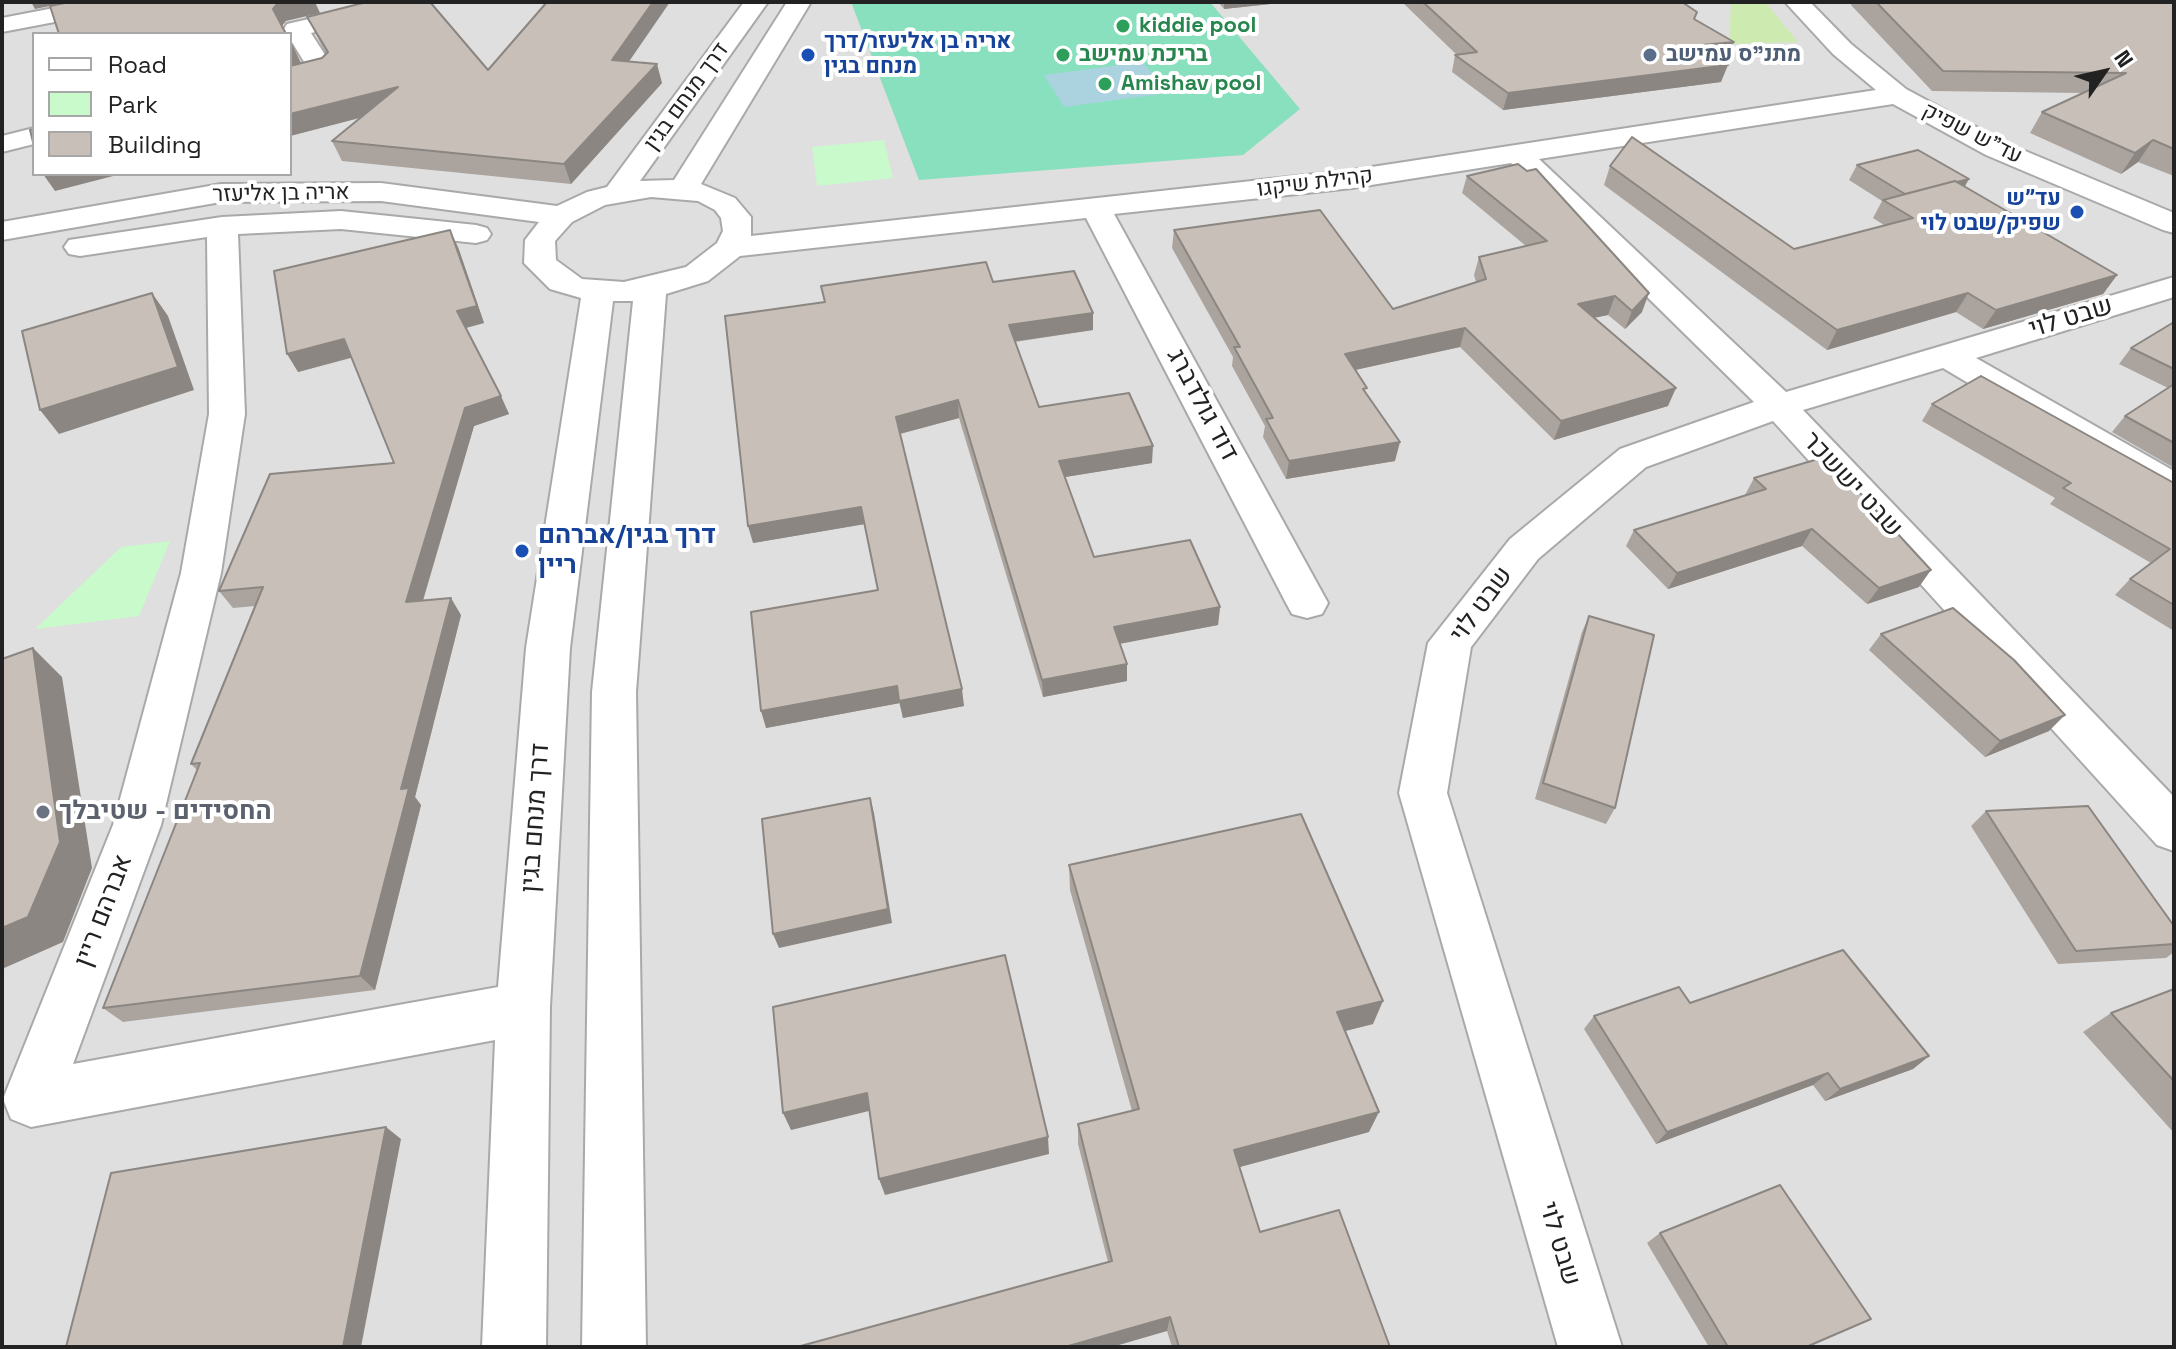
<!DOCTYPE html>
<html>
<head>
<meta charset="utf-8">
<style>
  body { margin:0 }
  #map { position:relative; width:2176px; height:1349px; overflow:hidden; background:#f2efe9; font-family:"Space Grotesk",sans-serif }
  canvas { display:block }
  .frame { position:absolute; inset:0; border:4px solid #222; pointer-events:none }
  .legend { position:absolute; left:32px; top:32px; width:260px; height:144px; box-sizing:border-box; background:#fff; border:2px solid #a7a7a7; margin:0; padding:10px 14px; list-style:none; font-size:24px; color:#222 }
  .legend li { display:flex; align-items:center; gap:16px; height:40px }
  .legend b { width:40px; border:2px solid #a7a7a7 }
  .north { position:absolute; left:2064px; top:32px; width:80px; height:80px; -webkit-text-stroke:6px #fff; paint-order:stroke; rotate:56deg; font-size:22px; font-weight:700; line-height:32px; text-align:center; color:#222 }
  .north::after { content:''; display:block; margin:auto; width:28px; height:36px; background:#222; clip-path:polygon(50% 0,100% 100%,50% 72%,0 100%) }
</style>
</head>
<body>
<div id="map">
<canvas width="2176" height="1349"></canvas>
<div class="frame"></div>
<ul class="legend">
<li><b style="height:10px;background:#fff"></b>Road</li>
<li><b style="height:22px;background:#c8facc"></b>Park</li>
<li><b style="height:22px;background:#c7bfb8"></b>Building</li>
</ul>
<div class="north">N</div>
</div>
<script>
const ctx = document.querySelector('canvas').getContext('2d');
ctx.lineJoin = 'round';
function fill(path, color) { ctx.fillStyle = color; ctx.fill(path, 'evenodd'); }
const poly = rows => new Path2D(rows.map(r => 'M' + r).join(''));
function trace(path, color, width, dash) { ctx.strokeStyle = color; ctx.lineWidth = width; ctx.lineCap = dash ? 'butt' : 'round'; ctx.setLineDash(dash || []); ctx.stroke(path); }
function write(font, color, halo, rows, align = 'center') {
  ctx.font = font + ' "Space Grotesk",Heebo,sans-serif'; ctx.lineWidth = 8; ctx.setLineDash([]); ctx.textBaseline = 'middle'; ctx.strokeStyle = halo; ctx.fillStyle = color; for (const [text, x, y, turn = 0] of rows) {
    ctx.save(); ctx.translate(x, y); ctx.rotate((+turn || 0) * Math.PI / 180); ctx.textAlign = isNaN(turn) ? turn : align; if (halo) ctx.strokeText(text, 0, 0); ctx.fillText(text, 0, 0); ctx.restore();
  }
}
const residential = poly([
  [2,2,2174,2,2174,1347,2,1347],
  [34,34,290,34,290,174,34,174]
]);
const grass = poly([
  [1731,2,1765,2,1798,42,1729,44]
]);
const park = poly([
  [884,140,893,178,817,186,812,147],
  [170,541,139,616,35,629,121,547]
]);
const pitch = poly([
  [851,2,1210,2,1300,109,1243,155,919,180]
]);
const water = poly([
  [1143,62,1167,93,1064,107,1044,75]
]);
const minor = poly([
  [85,2,135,2,123,9,2,32,2,18,85,2],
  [368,2,392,2,397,9,393,14,311,33,334,69,330,74,290,84,290,68,306,65,284,29,287,24,370,5,368,2],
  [744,2,768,2,640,181,674,180,787,2,811,2,701,184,735,198,751,217,751,236,1352,170,1876,90,1833,54,1785,2,1810,2,1851,44,1906,89,2006,143,2174,213,2174,233,2163,230,1986,155,1893,104,1539,159,1786,392,2174,277,2174,297,1976,358,2174,471,2174,501,2160,497,1943,368,1803,410,2174,797,2174,851,2157,845,1773,421,1646,467,1538,559,1471,647,1447,793,1622,1347,1558,1347,1399,793,1428,643,1510,539,1620,449,1754,402,1511,163,1352,188,1114,214,1328,603,1322,614,1307,618,1292,614,1286,603,1086,218,740,256,708,281,666,294,636,692,646,1347,582,1347,592,692,633,301,613,301,570,648,550,1007,546,1347,482,1347,495,1040,31,1127,11,1119,3,1099,113,825,181,573,209,414,207,237,80,256,69,254,64,247,69,240,222,217,341,211,476,225,487,228,491,234,487,240,476,243,341,229,238,234,245,414,221,573,161,825,73,1064,498,987,526,648,581,298,550,289,524,263,525,240,539,222,381,201,221,202,2,240,2,222,221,184,381,183,557,206,587,192,607,187,744,2],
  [651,197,698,201,715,210,721,218,723,231,717,243,686,267,624,282,582,279,556,260,555,241,572,222,605,205,651,197],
  [34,128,34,144,2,152,2,136,34,128]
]);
const wall = poly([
  [1218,2,1289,2,1224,9],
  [1402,2,1682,2,1697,12,1694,19,1734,42,1727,59,1720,59,1721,82,1503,110,1452,72,1455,55,1457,55],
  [1852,2,2174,2,2174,176,2138,162,2121,174,2030,133,2042,112,2083,93,1932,91,1851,5],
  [307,17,488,70,629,62,662,83,571,184,342,161,332,141,361,117,290,136,290,66,322,58,326,54],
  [1857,165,1965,187,2117,275,2103,294,1983,329,1956,312,1827,350,1604,185,1610,166,1794,249,1884,225,1873,218,1882,201,1849,180],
  [1467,176,1642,312,1625,329,1608,315,1594,318,1668,406,1554,440,1460,347,1355,370,1395,461,1286,479,1263,437,1265,426,1232,366,1233,357,1172,248,1174,230,1393,309,1476,282,1474,275,1479,257,1526,246,1462,193],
  [458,247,484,323,466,328,509,414,474,426,423,601,461,615,415,797,421,805,375,990,123,1022,103,1008,197,770,191,764,255,606,233,608,219,591,394,463,351,358,298,372],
  [993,282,1093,313,1093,330,1015,342,1039,407,1152,463,1065,477,1094,557,1220,607,1218,625,1120,643,1127,664,1127,681,1043,697,959,418,900,434,964,706,903,718,900,703,766,728,878,590,865,524,753,543],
  [2174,322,2174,468,2112,432,2125,416,2168,388,2119,364,2131,348],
  [1932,404,2174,483,2174,631,2115,595,2130,579,2151,563,2050,504,2055,498,1922,421],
  [1754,478,1919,587,1867,604,1802,546,1668,589,1626,546,1634,530,1745,495],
  [1589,616,1615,808,1606,824,1535,799,1582,632],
  [1881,634,2049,731,1985,757,1869,650],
  [1986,811,2174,926,2174,952,2166,958,2058,964,1971,826],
  [1069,865,1373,1024,1345,1031,1369,1132,1239,1167,1260,1232,1390,1347,1172,1347,1167,1331,1108,1262,1078,1144,1078,1124,1132,1111,1070,890],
  [2174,989,2174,1133,2083,1032,2111,1013],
  [1690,1003,1929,1056,1913,1069,1825,1101,1813,1085,1656,1144,1584,1029,1594,1016],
  [1660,1233,1853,1327,1808,1347,1709,1347,1647,1243]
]);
const shadedWall = poly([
  [31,2,69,2,35,9],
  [282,2,315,2,320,13,286,21,281,27,273,9,278,3],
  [653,2,670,2,617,79,612,60],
  [1224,2,1289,2,1224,9],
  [1734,42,1727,59,1695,63,1702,45],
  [292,44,301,63,290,66,290,45],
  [657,64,662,83,571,184,564,164],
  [1728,65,1721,82,1503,110,1508,93],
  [398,87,406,106,290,136,290,114],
  [2153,140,2138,162,2121,174,2135,153],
  [43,174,121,174,55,191],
  [1969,179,1960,195,1898,210,1907,195],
  [450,230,458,247,484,323,465,328,457,311],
  [2117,275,2103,294,1983,329,1996,310],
  [152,293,168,316,194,390,59,434,40,410],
  [1649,293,1642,312,1625,329,1632,311],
  [1968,293,1956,312,1827,350,1837,330],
  [1615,296,1608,315,1572,322,1578,304],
  [1093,313,1093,330,1010,342,1009,325],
  [1465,328,1460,347,1341,373,1345,354],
  [344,339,353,357,298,372,287,354],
  [1676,388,1668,406,1554,440,1561,421],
  [501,396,509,414,474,426,417,620,406,602,465,408],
  [958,400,959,418,899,434,896,417],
  [1400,442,1395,461,1286,479,1289,461],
  [1153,446,1152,463,1059,478,1059,461],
  [861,507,865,524,753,543,748,526],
  [1812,529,1802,546,1668,589,1677,573],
  [1931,570,1919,587,1867,604,1879,588],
  [451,598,461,615,415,797,421,805,375,990,360,976,401,789],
  [1220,607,1218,625,1114,645,1114,627],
  [33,648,62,677,92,868,63,942,2,969,2,928],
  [1127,664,1127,681,1043,697,1042,680],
  [897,686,900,703,766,728,761,711],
  [962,689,964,706,903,718,899,701],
  [2065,715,2049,731,1985,757,2000,741],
  [870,798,874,813,892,923,779,948,773,934],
  [1383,1001,1373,1024,1329,1035,1337,1012],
  [1929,1056,1913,1069,1825,1101,1840,1089],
  [1828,1073,1813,1085,1656,1144,1667,1132],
  [867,1093,873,1110,791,1130,783,1113],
  [1379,1112,1369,1132,1229,1170,1234,1150],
  [386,1127,401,1139,361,1347,343,1347],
  [1048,1137,1049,1154,885,1195,879,1179],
  [1170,1317,1167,1331,1112,1347,1065,1347]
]);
const building = poly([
  [70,2,282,2,278,3,273,9,286,34,59,34,50,6,70,2],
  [367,2,430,2,488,70,547,2,653,2,612,60,657,64,564,164,332,141,398,87,290,114,290,66,322,58,328,52,307,17,367,2],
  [1423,2,1682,2,1697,12,1694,19,1734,42,1702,45,1728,65,1508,93,1455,55,1477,52,1423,2],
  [1876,2,2174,2,2174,149,2153,140,2135,153,2042,112,2126,73,1943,71,1876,2],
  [34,129,34,146,30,130,34,129],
  [1632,137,1794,249,1913,218,1883,200,1955,181,2117,275,1996,310,1968,293,1837,330,1610,166,1632,137],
  [1918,150,1969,179,1957,182,1955,181,1905,194,1857,165,1918,150],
  [1518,164,1527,171,1536,169,1649,293,1632,311,1615,296,1578,304,1676,388,1561,421,1465,328,1345,354,1367,388,1363,389,1400,442,1289,461,1266,419,1273,418,1234,347,1240,347,1174,230,1320,210,1393,309,1486,279,1479,257,1547,241,1467,176,1518,164],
  [450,230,477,306,457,311,501,396,465,408,406,602,451,598,401,789,409,788,360,976,103,1008,200,763,191,764,263,587,219,591,270,474,394,463,344,339,287,354,274,271,450,230],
  [986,262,993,282,1074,271,1093,313,1009,325,1039,407,1129,393,1153,446,1059,461,1094,557,1190,540,1220,607,1114,627,1127,664,1042,680,958,400,896,417,962,689,899,701,897,686,761,711,751,612,878,590,861,507,748,526,725,316,825,302,821,286,986,262],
  [152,293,178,367,40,410,22,331,152,293],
  [2174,322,2174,369,2131,348,2174,322],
  [1981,376,2174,483,2174,605,2130,579,2170,549,2063,488,2071,483,1932,404,1981,376],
  [2174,384,2174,443,2125,416,2174,384],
  [1818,459,1861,494,1931,570,1879,588,1812,529,1677,573,1634,530,1766,489,1754,478,1818,459],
  [1953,608,2014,660,2065,715,2000,741,1881,634,1953,608],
  [1589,616,1654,635,1615,808,1543,783,1589,616],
  [33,648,60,842,28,917,2,928,2,659,33,648],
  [870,798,888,909,773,934,762,819,870,798],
  [2088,806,2174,926,2174,944,2076,951,1986,811,2088,806],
  [1301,814,1383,1001,1337,1012,1379,1112,1234,1150,1260,1232,1339,1210,1390,1347,1179,1347,1170,1317,1065,1347,797,1347,1112,1261,1078,1124,1139,1109,1069,865,1301,814],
  [1843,950,1929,1056,1840,1089,1828,1073,1667,1132,1594,1016,1679,987,1690,1003,1843,950],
  [1005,955,1048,1137,879,1179,867,1093,783,1113,773,1007,1005,955],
  [2174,989,2174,1081,2111,1013,2174,989],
  [386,1127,343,1347,66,1347,111,1173,386,1127],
  [1780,1185,1871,1319,1806,1347,1728,1347,1660,1233,1780,1185]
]);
const markers = [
  [1123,26,8,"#2e9e5b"],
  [808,55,8,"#1a4fb4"],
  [1063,55,8,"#2e9e5b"],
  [1650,55,8,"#5c6f8a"],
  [1105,84,8,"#2e9e5b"],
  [2077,212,8,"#1a4fb4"],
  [522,551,8,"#1a4fb4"],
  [43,812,8,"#6b7280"]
];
const farLeisurenames = [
  ["kiddie pool",1139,26],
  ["בריכת עמישב",1079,55],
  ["Amishav pool",1121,84]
];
const farTransitnames = [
  ["אריה בן אליעזר/דרך",824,42],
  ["מנחם בגין",824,67],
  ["עד״ש",2061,199,"right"],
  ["שפיק/שבט לוי",2061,224,"right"]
];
const farServicenames = [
  ["מתנ\"ס עמישב",1666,55]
];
const farStreetnames = [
  ["דרך מנחם בגין",687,97,-54],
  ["עד\"ש שפיק",1972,134,27],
  ["קהילת שיקגו",1315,183,-7],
  ["אריה בן אליעזר",281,194,-1]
];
const streetNames = [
  ["שבט לוי",2071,318,-17],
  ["דוד גולדברג",1202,405,62],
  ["שבט יששכר",1852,485,47],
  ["שבט לוי",1482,605,-54],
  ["דרך מנחם בגין",536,818,-86],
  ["אברהם ריין",104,911,-69],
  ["שבט לוי",1559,1244,73]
];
const transitNames = [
  ["דרך בגין/אברהם",538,536],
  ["ריין",538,566]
];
const worshipNames = [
  ["החסידים - שטיבלך",59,812]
];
fill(residential, '#e0dfdf');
fill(grass, '#cdebb0');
fill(park, '#c8facc');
fill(pitch, '#88e0be');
fill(water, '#aad3df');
trace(minor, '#a9a9a9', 4);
fill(minor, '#fff');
fill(wall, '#aba49e');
fill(shadedWall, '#8b8681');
fill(building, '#c7bfb8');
trace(building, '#8b8681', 2);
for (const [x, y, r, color] of markers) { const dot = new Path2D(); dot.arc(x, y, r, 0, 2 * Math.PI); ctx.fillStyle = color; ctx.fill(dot); trace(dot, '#fff', 3); }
write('bold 22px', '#27864d', '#fff', farLeisurenames, 'left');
write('bold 22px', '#164399', '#fff', farTransitnames, 'left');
write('bold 22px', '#4e5e75', '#fff', farServicenames, 'left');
write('22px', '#222', '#fff', farStreetnames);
write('26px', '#222', '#fff', streetNames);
write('bold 26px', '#164399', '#fff', transitNames, 'left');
write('bold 26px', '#5b616d', '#fff', worshipNames, 'left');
</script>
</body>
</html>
